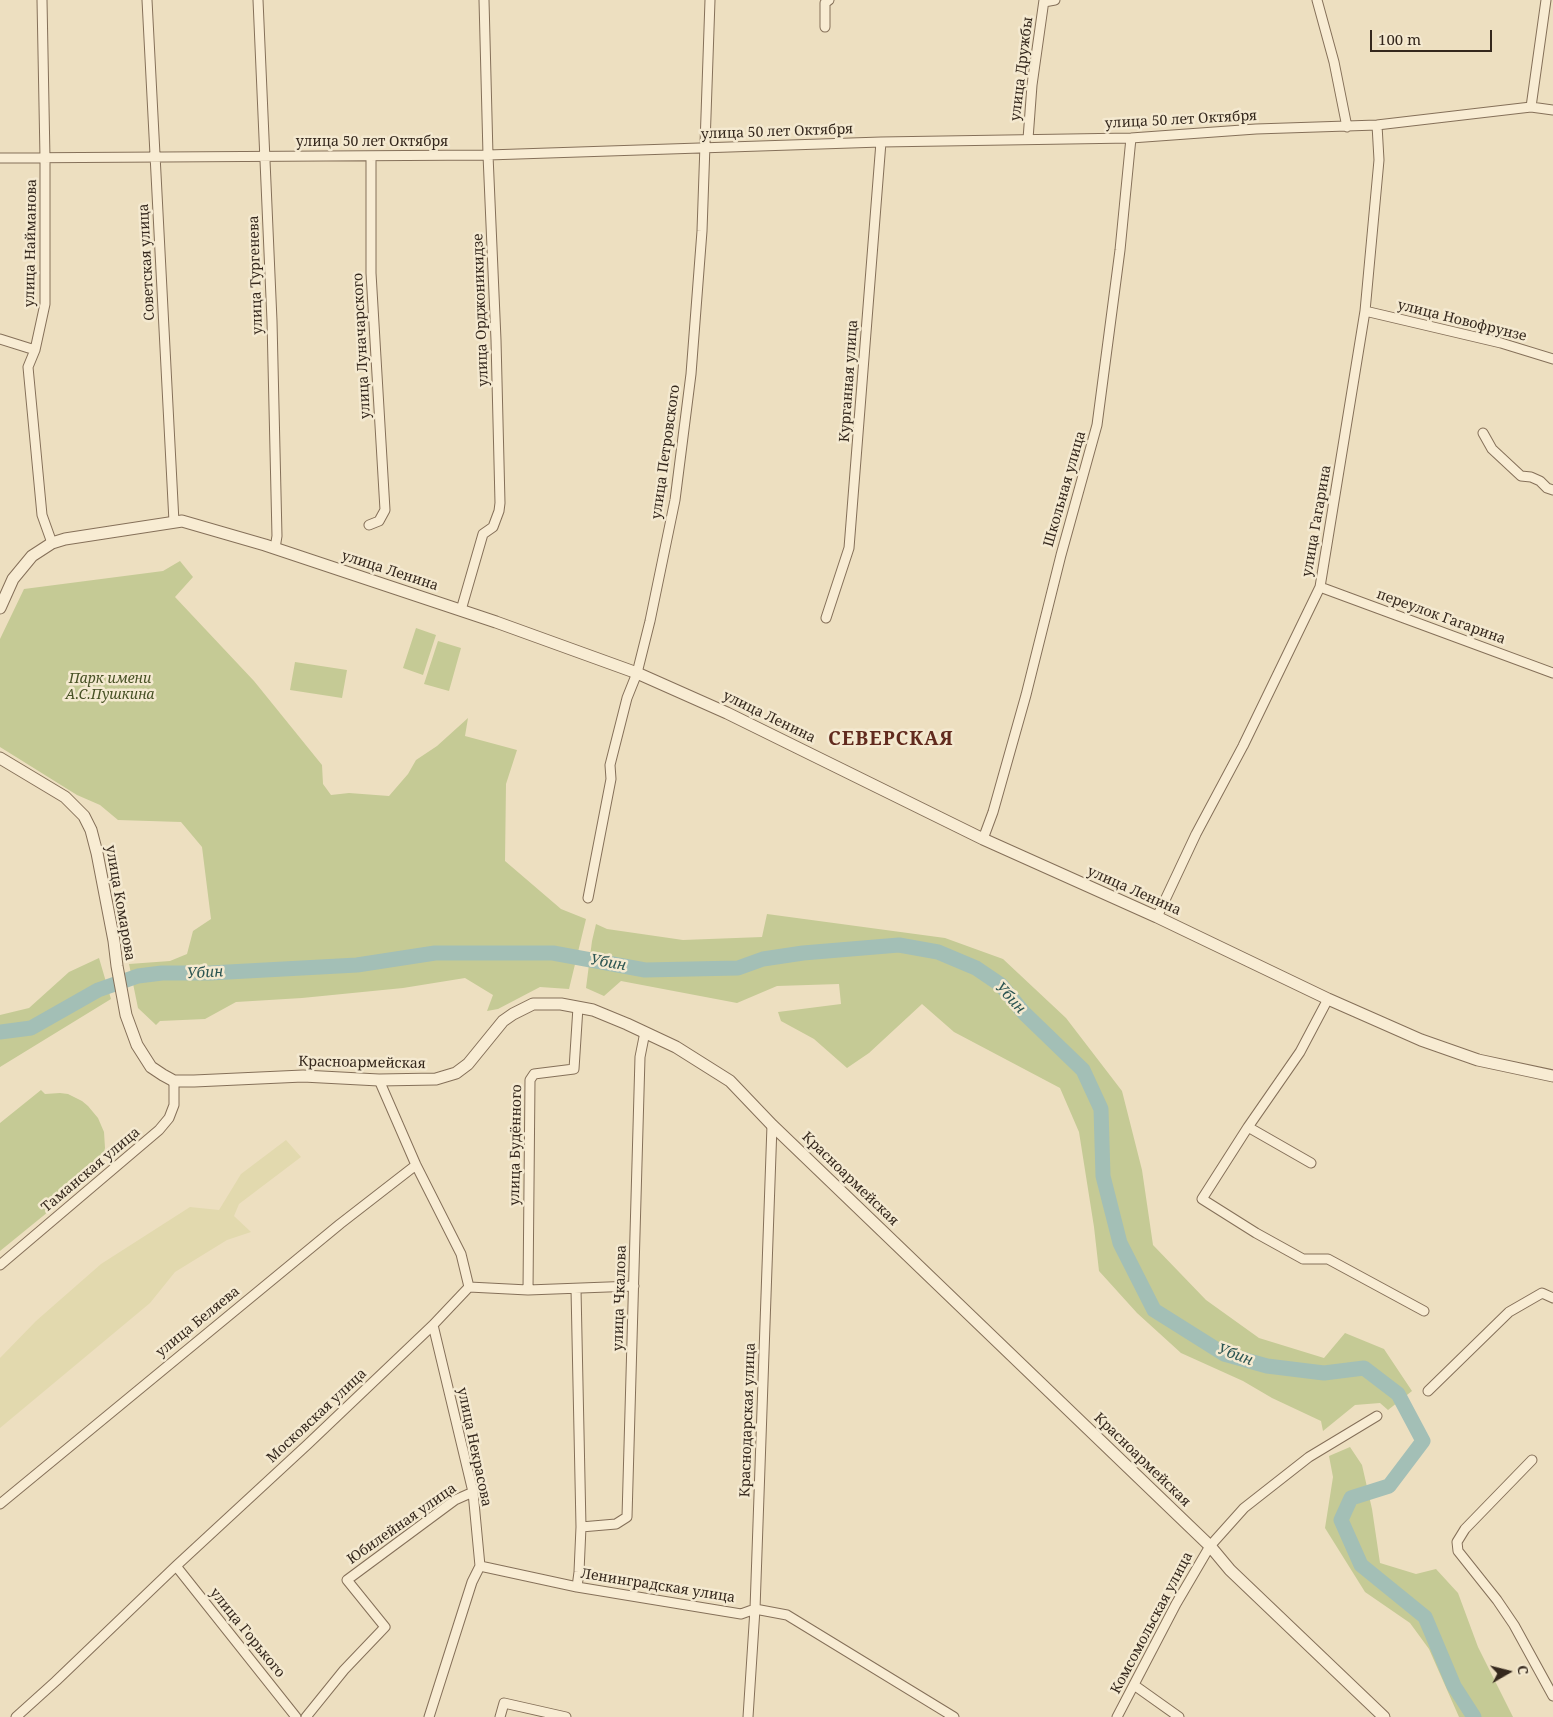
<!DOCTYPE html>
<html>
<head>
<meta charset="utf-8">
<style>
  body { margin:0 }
  #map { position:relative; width:1553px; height:1717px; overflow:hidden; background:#eddfc0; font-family:"Noto Serif",serif }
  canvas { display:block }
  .north { position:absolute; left:1483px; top:1647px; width:50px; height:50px; -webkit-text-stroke:4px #f4e9d0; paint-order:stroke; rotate:82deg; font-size:14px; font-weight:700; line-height:20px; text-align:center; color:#35281d }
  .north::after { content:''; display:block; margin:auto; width:18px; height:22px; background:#35281d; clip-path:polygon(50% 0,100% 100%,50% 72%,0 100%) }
  .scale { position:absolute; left:1370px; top:30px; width:122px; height:22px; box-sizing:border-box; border:2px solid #35281d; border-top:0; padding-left:6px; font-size:15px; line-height:18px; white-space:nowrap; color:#35281d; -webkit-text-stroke:4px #f4e9d0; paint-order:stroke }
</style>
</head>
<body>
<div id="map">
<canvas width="1553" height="1717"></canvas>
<div class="north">С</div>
<div class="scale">100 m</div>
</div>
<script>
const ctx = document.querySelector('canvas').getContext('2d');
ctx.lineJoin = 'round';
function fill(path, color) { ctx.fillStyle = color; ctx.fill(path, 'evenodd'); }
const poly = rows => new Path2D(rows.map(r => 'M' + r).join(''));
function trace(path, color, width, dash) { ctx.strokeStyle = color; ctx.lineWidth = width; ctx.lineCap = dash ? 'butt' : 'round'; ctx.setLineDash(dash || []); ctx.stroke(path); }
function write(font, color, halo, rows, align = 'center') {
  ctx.font = font + ' "Noto Serif",serif'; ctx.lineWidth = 5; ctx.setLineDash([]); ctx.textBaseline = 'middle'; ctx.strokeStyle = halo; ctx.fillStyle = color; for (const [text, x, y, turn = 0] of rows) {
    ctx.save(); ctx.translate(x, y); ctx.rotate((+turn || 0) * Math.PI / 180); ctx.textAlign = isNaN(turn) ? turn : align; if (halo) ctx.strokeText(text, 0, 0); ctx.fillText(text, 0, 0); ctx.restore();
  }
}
const farmland = poly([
  [286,1140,301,1157,239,1204,234,1216,251,1232,227,1240,175,1272,150,1303,0,1428,0,1358,36,1321,101,1264,190,1207,219,1210,241,1174]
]);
const green = poly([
  [180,561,193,577,175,597,254,681,322,765,323,784,331,795,349,793,389,796,408,774,416,760,437,746,468,718,465,736,517,750,506,784,505,861,561,909,586,919,569,989,540,987,498,1009,487,1011,493,995,465,978,403,988,302,998,236,1002,205,1019,160,1021,156,1025,138,1008,129,964,170,961,187,954,193,931,211,919,202,847,181,822,118,820,100,805,77,795,0,747,0,639,24,589,163,571],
  [416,628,436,635,423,675,403,668],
  [438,641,461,648,449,691,424,684],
  [295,662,347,670,342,698,290,690],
  [767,914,945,938,1003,959,1066,1018,1122,1091,1142,1170,1153,1245,1206,1300,1259,1338,1324,1358,1345,1333,1384,1349,1412,1391,1388,1410,1380,1403,1355,1405,1323,1431,1321,1421,1272,1398,1243,1381,1181,1353,1137,1313,1099,1271,1094,1227,1079,1132,1060,1088,954,1032,922,1004,869,1053,847,1068,814,1039,781,1021,778,1012,841,1004,839,984,777,986,737,1003,621,981,604,996,586,988,592,941,596,924,607,929,683,940,762,937],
  [99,958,111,999,0,1067,0,1015,29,1008,69,972],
  [41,1090,45,1094,60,1093,68,1094,82,1101,88,1106,98,1118,104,1132,105,1148,103,1156,97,1170,86,1181,0,1251,0,1123],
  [1350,1447,1362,1465,1372,1509,1380,1563,1416,1574,1436,1569,1458,1593,1478,1647,1513,1717,1459,1717,1429,1649,1410,1623,1365,1592,1325,1528,1333,1477,1329,1456]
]);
const river = poly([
  [0,1032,31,1028,98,990,138,976,162,973,210,973,357,965,435,953,553,953,645,970,738,968,763,959,803,953,899,945,938,952,976,968,1001,985,1024,1013,1083,1070,1101,1109,1103,1176,1120,1243,1154,1310,1224,1354,1267,1366,1324,1373,1364,1368,1398,1394,1423,1441,1389,1486,1351,1498,1341,1520,1361,1565,1425,1617,1454,1686,1474,1717]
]);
const minor = poly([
  [42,0,45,158,45,304,35,350,28,367,42,515,52,543],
  [147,0,174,522],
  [258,0,272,321,277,536,275,548],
  [1317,0,1334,62,1347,127],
  [1044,2,1055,0],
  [825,27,825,3,829,0],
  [1531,107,1546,0],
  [1028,139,1032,85,1044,0],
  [0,158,488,155,881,142,1131,138,1256,129,1377,125,1531,107,1553,110],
  [1365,311,1501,343,1553,359],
  [0,339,35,350],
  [1483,433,1492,449,1521,476,1531,477,1540,481,1547,488,1553,490],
  [369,525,379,521,385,510,371,273,371,157],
  [1320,587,1553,673],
  [461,610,483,534,493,527,499,511,500,503,496,340,488,155,484,0],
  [826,618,849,548,881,142],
  [983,839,993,812,1026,695,1061,555,1097,425,1120,250,1131,138],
  [588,898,611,779,610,765,627,698,637,673,650,621,675,500,691,374,702,231,710,0],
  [1157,917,1196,834,1243,746,1320,587,1365,311,1379,160,1377,125],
  [1328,999,1300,1052,1248,1127,1202,1199,1256,1233,1303,1259,1328,1259,1424,1311],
  [1248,1127,1311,1163],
  [0,1265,159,1130,169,1118,174,1105,174,1081],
  [469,1287,528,1290,634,1286],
  [576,1289,581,1527,579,1572,577,1587],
  [528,1290,530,1080,534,1074,574,1069,578,1007],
  [1428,1391,1509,1312,1542,1293,1553,1298],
  [1532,1460,1465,1529,1457,1542,1458,1551,1497,1600,1514,1625,1553,1696],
  [0,1504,340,1224,416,1165],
  [581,1527,616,1524,627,1517,640,1057,645,1032],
  [176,1566,296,1717],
  [480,1566,577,1587,741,1614,755,1609,787,1615,954,1717],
  [1134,1685,1179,1717],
  [16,1717,56,1681,176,1566,308,1444,433,1325,469,1287,461,1254,416,1165,379,1080],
  [306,1717,344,1670,385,1627,347,1580,455,1500,473,1492],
  [429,1717,472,1582,480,1566,473,1492,433,1325],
  [500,1717,504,1703,566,1717],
  [748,1717,755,1609,772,1125],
  [1117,1717,1176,1604,1210,1546,1244,1508,1309,1457,1377,1416]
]);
const tertiary = poly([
  [0,608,13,579,32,556,52,543,65,539,182,521,265,545,496,622,637,673,727,713,983,839,1157,917,1328,999,1421,1040,1478,1060,1553,1076],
  [0,758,65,797,84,816,91,830,97,853,114,941,117,966,126,1015,137,1045,151,1067,163,1075,174,1081,194,1081,303,1076,379,1080,436,1079,456,1073,468,1064,503,1021,513,1014,533,1004,561,1004,593,1010,627,1024,676,1047,730,1081,772,1125,1210,1546,1230,1570,1384,1717]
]);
const streetNames = [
  ["улица Дружбы",1022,69,-83],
  ["улица 50 лет Октября",1181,120,-3],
  ["улица 50 лет Октября",777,132,-2],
  ["улица 50 лет Октября",372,142],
  ["улица Найманова",31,243,-89],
  ["Советская улица",147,262,-93],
  ["улица Тургенева",256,275,-92],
  ["улица Орджоникидзе",481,310,-92],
  ["улица Новофрунзе",1462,321,14],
  ["улица Луначарского",362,346,-93],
  ["Курганная улица",849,381,-86],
  ["улица Петровского",666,452,-82],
  ["Школьная улица",1065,489,-74],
  ["улица Гагарина",1317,521,-80],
  ["улица Ленина",390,571,18],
  ["переулок Гагарина",1441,617,20],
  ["улица Ленина",769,717,26],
  ["улица Ленина",1134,891,24],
  ["улица Комарова",120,903,80],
  ["Красноармейская",362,1063,1],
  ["улица Будённого",516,1145,-89],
  ["Таманская улица",91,1170,-40],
  ["Красноармейская",850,1179,44],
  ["улица Чкалова",620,1298,-88],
  ["улица Беляева",198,1322,-39],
  ["Московская улица",317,1416,-43],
  ["Краснодарская улица",748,1420,-88],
  ["улица Некрасова",474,1447,78],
  ["Красноармейская",1142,1460,44],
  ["Юбилейная улица",402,1524,-35],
  ["Ленинградская улица",658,1586,9],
  ["Комсомольская улица",1152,1623,-62],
  ["улица Горького",247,1633,51]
];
const parkNames = [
  ["Парк имени",110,679],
  ["А.С.Пушкина",110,695]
];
const waterNames = [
  ["Убин",608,963,10],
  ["Убин",205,973,-3],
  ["Убин",1010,998,47],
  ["Убин",1235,1355,20]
];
const districtNames = [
  ["СЕВЕРСКАЯ",891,740]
];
fill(farmland, '#e2d9ae');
fill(green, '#c5ca95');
trace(river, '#a3bfb6', 15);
trace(minor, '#857059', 11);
trace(tertiary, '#857059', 13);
trace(minor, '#f8ecd3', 9);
trace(tertiary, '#f8ecd3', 11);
write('14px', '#35281d', '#f4e9d0', streetNames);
write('italic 14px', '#475124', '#f4e9d0', parkNames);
write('italic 15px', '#2c5552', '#f4e9d0', waterNames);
ctx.letterSpacing = '1px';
write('bold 19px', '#612a1d', '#f4e9d0', districtNames);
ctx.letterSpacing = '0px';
</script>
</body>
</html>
